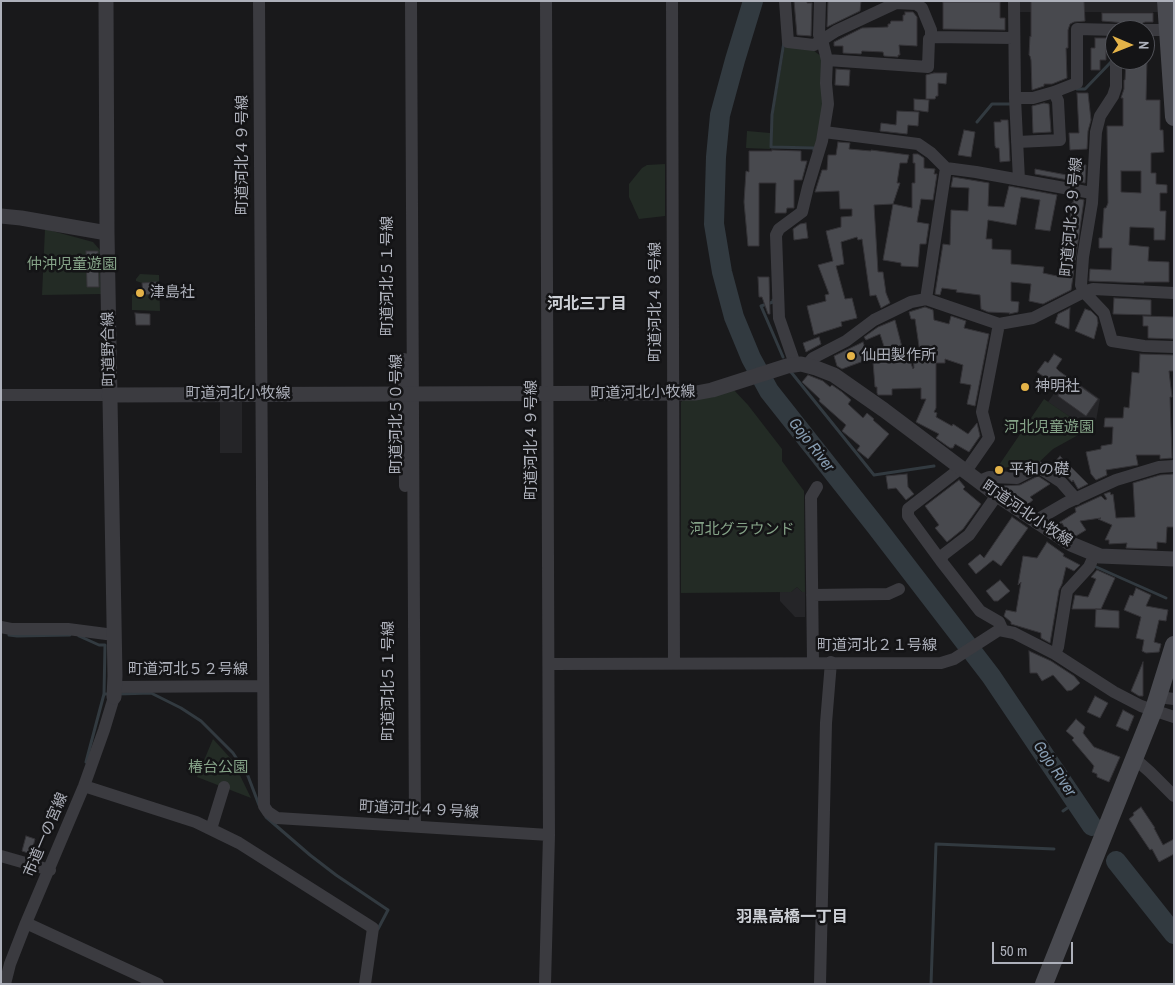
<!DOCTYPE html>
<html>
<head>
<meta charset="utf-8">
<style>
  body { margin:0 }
  #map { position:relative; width:1175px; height:985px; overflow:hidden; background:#19191b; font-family:"Archivo Narrow",sans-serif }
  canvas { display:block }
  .frame { position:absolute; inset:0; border:2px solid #adb0ba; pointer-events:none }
  .north { position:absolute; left:1105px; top:20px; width:50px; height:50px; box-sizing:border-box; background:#141416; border:1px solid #515258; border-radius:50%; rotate:91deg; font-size:14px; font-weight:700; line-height:20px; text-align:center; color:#adb0ba }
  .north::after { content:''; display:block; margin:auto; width:18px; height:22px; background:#e4b348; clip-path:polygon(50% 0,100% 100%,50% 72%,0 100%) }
  .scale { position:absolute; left:992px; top:942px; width:81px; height:22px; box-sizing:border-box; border:2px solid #adb0ba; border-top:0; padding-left:6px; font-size:15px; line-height:18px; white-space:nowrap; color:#adb0ba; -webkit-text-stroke:4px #141416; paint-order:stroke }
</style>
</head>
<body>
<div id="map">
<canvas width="1175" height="985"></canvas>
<div class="frame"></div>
<div class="north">N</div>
<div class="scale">50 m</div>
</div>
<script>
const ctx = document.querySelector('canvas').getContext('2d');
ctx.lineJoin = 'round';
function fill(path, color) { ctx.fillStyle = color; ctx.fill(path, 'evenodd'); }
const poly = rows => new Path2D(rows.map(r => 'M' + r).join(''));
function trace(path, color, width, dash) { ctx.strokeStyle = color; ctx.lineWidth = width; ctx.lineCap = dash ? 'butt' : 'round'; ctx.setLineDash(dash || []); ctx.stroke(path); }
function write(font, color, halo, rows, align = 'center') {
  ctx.font = font + ' "Archivo Narrow","Noto Sans JP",sans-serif'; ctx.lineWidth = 5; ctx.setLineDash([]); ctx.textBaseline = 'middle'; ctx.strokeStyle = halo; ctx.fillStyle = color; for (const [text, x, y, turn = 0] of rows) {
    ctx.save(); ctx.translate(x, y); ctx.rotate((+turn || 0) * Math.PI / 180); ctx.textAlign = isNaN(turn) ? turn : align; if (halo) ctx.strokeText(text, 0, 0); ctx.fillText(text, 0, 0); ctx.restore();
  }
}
const built = poly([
  [1019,1,1157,1,1158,12,1019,12],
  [1067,375,1100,399,1096,421,1080,434,1079,423,1048,402],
  [220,399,242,399,242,453,220,453],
  [797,587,802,592,805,592,805,617,795,617,780,601,780,592,791,592]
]);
const green = poly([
  [785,45,813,50,822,57,825,102,817,147,772,146,773,115],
  [747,131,770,133,770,149,746,148],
  [665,164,665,216,639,219,629,197,629,184,642,168,647,165],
  [45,229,93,242,100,250,101,294,42,295],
  [140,274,159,275,160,311,132,310,132,295,135,293,139,292,143,295,156,294,156,282,142,283,136,281,136,279],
  [733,389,748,405,782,449,782,461,804,491,805,592,802,592,797,587,791,592,681,593,681,402,684,399],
  [1044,399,1079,423,1080,434,1053,449,1034,467,1031,469,1029,462,1014,467,997,468],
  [213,739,233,761,251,798,197,777]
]);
const stream = poly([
  [784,42,772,115,771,147,815,148,814,150],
  [1077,89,1085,89,1111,62],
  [977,122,992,104,1013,104],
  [773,300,773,302,761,306,783,357],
  [791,372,874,475,934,466],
  [1094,566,1166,598],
  [9,635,17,636,70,635],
  [79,636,99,645,105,645,104,694,110,694],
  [118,694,151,693,181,708,201,721,233,753,248,776,259,805],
  [86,762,104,694],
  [1063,811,1076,802],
  [266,817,310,855,336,875,388,910,378,929],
  [931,984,936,844,1054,849]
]);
const river = poly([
  [753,1,735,60,720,115,716,157,714,224,722,272,734,317,751,358,769,391,875,525,991,676,1092,826],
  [1116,861,1174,934]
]);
const building = poly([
  [794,1,807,1,807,3,812,3,811,36,797,35,794,1],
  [828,1,861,1,860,11,827,27,828,1],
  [1031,1,1084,1,1085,21,1074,22,1070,24,1068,30,1068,48,1066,48,1067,78,1052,84,1044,84,1044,86,1032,90,1031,60,1030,56,1029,55,1030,36,1031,37,1031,1],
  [943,2,1000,2,1000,18,1005,18,1005,30,943,29,943,2],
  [905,12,913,12,917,17,917,46,899,45,900,55,898,55,898,57,884,56,883,52,862,51,861,54,843,53,843,46,834,46,834,42,862,28,888,27,888,24,890,24,891,21,903,21,903,15,905,15,905,12],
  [1102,13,1153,13,1153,22,1145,22,1137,26,1137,24,1102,21,1102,13],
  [1095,38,1109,38,1109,46,1106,46,1106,60,1100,60,1100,70,1091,70,1091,48,1095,48,1095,38],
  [1126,60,1147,60,1146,100,1160,100,1160,130,1163,130,1164,152,1151,153,1151,173,1156,173,1156,184,1167,185,1167,193,1160,193,1160,211,1166,211,1165,240,1154,240,1154,228,1130,227,1129,245,1149,247,1148,261,1169,262,1169,282,1144,282,1144,283,1089,281,1090,269,1111,270,1112,248,1099,248,1099,238,1102,238,1104,208,1106,208,1108,203,1107,126,1123,126,1123,98,1121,98,1124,89,1124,80,1125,80,1126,60],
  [1121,171,1141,171,1141,193,1121,192,1121,171],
  [836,69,850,70,849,86,835,85,836,69],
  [934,73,947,73,946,84,938,83,938,96,936,96,935,99,926,99,926,75,934,73],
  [1077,93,1088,93,1091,120,1088,131,1087,149,1070,150,1069,133,1079,133,1077,93],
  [914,99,929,100,928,112,914,110,914,99],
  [1044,103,1049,104,1051,132,1033,133,1032,106,1044,103],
  [897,111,919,112,918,126,908,125,907,134,880,131,881,123,896,125,897,111],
  [1001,120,1008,120,1010,161,1000,162,999,148,996,148,995,146,994,122,1001,122,1001,120],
  [964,130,975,132,971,157,958,155,964,130],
  [838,142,850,143,849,149,871,151,871,150,909,155,907,163,900,163,897,183,900,183,893,204,912,208,912,183,915,183,915,163,913,163,913,154,918,154,924,158,924,168,935,169,934,174,937,174,933,200,921,199,917,222,929,224,926,244,920,244,918,267,901,266,901,263,883,260,893,204,874,205,878,272,883,272,886,293,890,303,881,308,876,295,870,296,862,239,858,240,857,237,841,242,844,264,836,266,845,299,852,298,857,318,841,322,842,326,814,335,807,306,826,301,825,295,829,294,818,265,833,261,826,231,841,227,841,217,852,216,852,209,840,209,839,191,815,192,822,170,827,170,828,155,836,155,838,142],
  [772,150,801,151,801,161,807,161,802,180,794,180,794,208,787,208,786,213,775,213,776,183,759,183,759,246,748,246,744,202,746,171,749,172,749,151,772,151,772,150],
  [1072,164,1086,165,1085,183,1035,174,1035,169,1072,176,1072,164],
  [953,177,989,183,988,206,1004,207,1009,186,1057,195,1050,231,1035,229,1040,200,1021,197,1016,225,988,220,986,239,992,239,992,249,1011,250,1011,264,1044,267,1043,273,1057,276,1067,232,1068,232,1072,203,1073,203,1074,198,1084,200,1071,290,1043,304,1029,301,1031,284,1011,282,1011,301,1019,302,1018,312,1009,314,1010,313,988,312,981,309,980,295,956,292,957,290,942,288,940,295,935,294,943,244,950,245,951,210,968,211,969,188,951,187,953,177],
  [806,223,808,238,794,240,793,229,800,224,806,223],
  [86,251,98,251,99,287,87,287,86,251],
  [758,277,769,277,770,314,768,314,762,297,759,297,758,277],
  [156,282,157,294,143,295,142,283,156,282],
  [1114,298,1151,300,1151,315,1113,314,1114,298],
  [925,307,933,310,934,320,949,324,951,316,966,321,964,328,989,334,975,406,967,404,971,385,960,383,963,365,945,359,945,363,936,363,936,408,934,412,937,413,936,417,952,426,953,424,968,434,977,423,980,436,969,452,955,444,953,448,950,448,936,438,939,434,916,422,926,399,921,399,921,388,892,389,892,395,878,395,877,393,877,387,875,387,873,362,888,359,880,334,866,340,864,337,878,327,895,320,904,355,908,355,913,369,914,368,913,354,920,353,915,319,911,319,909,312,925,307],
  [1070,308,1069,329,1055,323,1058,314,1070,308],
  [1085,309,1091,311,1097,317,1098,323,1094,339,1075,331,1085,309],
  [135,313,150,314,150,325,136,325,135,313],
  [1143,316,1174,317,1174,339,1148,338,1148,326,1143,326,1143,316],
  [819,337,821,344,806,352,803,343,819,337],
  [863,342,869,359,842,369,837,366,834,356,863,342],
  [1054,354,1062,359,1056,368,1059,371,1098,399,1086,416,1058,396,1062,389,1037,372,1045,361,1048,363,1054,354],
  [1140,354,1174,355,1174,371,1169,371,1172,397,1170,397,1172,458,1160,459,1160,455,1136,455,1138,465,1106,470,1107,475,1096,480,1091,474,1086,452,1101,449,1101,446,1112,444,1113,427,1104,427,1105,418,1123,418,1124,407,1129,408,1132,372,1139,373,1140,354],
  [808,375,823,381,830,387,832,385,842,392,851,400,848,404,863,418,867,413,874,419,873,420,889,434,868,459,857,450,860,446,842,431,846,425,819,401,820,399,802,382,808,375],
  [1060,456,1088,484,1078,489,1073,480,1072,482,1066,475,1051,466,1060,456],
  [907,474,908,487,914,494,906,500,896,488,888,489,886,476,907,474],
  [1174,474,1174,527,1167,527,1166,543,1157,542,1157,549,1126,548,1127,543,1109,544,1109,540,1105,540,1112,525,1098,519,1101,518,1080,521,1086,530,1076,536,1066,530,1062,523,1057,524,1076,512,1075,508,1101,496,1105,500,1107,499,1104,494,1110,492,1111,495,1113,494,1116,518,1135,517,1133,483,1160,475,1174,474],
  [1038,476,1050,484,1030,497,1033,500,1028,504,1001,486,1020,485,1038,476],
  [959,480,965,487,963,489,981,504,963,529,947,542,935,528,939,525,925,506,959,480],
  [1012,517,1028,528,1001,566,993,560,976,574,968,564,980,554,984,558,1012,517],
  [1047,542,1064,554,1063,556,1080,565,1074,571,1066,567,1062,584,1059,590,1050,643,1041,638,1041,633,1011,624,1011,622,1004,616,1006,610,1016,612,1021,582,1018,585,1023,556,1037,558,1047,542],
  [1097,570,1115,578,1101,609,1072,609,1075,595,1088,597,1096,579,1091,577,1097,570],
  [1000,580,1010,591,998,601,994,601,986,591,1000,580],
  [1136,588,1151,595,1146,606,1168,610,1166,621,1159,620,1154,642,1161,644,1159,652,1146,653,1142,651,1144,640,1136,638,1141,617,1124,610,1130,595,1133,596,1136,588],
  [1096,609,1119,611,1119,628,1095,627,1096,609],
  [1029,651,1051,661,1074,676,1080,683,1072,690,1067,691,1053,675,1042,681,1037,673,1030,673,1029,651],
  [1143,662,1143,696,1139,696,1131,691,1143,662],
  [1095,696,1108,703,1100,718,1087,712,1095,696],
  [1123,710,1134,716,1128,731,1116,726,1123,710],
  [1076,719,1085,727,1083,733,1094,747,1120,757,1109,782,1097,777,1097,774,1092,772,1094,766,1072,740,1074,738,1066,731,1076,719],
  [1141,807,1155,828,1154,828,1163,845,1174,839,1174,854,1159,862,1152,849,1150,850,1129,819,1134,815,1133,813,1141,807],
  [26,836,35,839,31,854,22,851,26,836]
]);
const minor = poly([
  [259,1,264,806,268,812,277,818,549,835,546,1],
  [411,1,415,826],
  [672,1,674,663],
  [785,1,788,42,814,45,822,40,819,35,820,1],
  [1014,1,1015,98,1033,98,1054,92,1077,83,1077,29,1118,30],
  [1145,30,1168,30],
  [827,60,928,67,929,39,931,37,1014,38],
  [1116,60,1116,87,1113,96,1100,116,1096,132,1092,203,1083,257,1081,285,1084,292,1104,313,1112,341,1144,346,1174,347],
  [1015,98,1019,180],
  [824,132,918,144,931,153,946,168,976,172,1092,193],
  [1017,142,1060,140,1058,101,1054,92],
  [926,299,946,168],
  [404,359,405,486],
  [795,364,779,318,776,235,779,229,802,212,808,187,822,141,828,104,826,83,827,60,822,40,836,31,896,3,916,4,922,8,931,30,931,37],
  [807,365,813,358,846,341,874,320,911,302,926,299,999,324,1033,318,1084,292,1093,289,1174,293],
  [1,395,109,395],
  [966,471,989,438,982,412,999,324],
  [979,481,989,477,1017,478,1038,467,1061,482,1076,499],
  [997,495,969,535,943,555,941,561,980,611,999,622,1003,631],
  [1035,521,1066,503,1116,480,1159,467,1174,466],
  [941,561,908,516,908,509,961,468],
  [812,595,888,594,899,589],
  [1,627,11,629,68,629,114,635],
  [1055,654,1058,647,1067,591,1089,567,1095,554],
  [813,662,811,497,817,487],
  [549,664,941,663,954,659,999,630,1014,633,1055,654,1114,692,1141,706,1174,717],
  [115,687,262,686],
  [1158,697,1174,699],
  [1134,758,1150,772,1174,796],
  [84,786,196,822,239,843,373,928,365,984],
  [211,829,224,787],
  [1,856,50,870],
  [26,923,158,984],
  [5,984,10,964,26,923,84,786,104,730,114,697],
  [545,984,549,835],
  [820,984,826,723,831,662]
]);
const tertiary = poly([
  [106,1,107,233,115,676,114,697],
  [1,216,21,218,107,233],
  [109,395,696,393,712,390,787,366,801,364,816,368,834,375,884,410,997,495,1071,544,1100,556,1174,559]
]);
const secondary = poly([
  [1166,1,1174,117],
  [1044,984,1154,709,1174,645]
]);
const markers = [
  [140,293,5,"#e4b348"],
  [851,356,5,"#e4b348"],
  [1025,387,5,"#e4b348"],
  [999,470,5,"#e4b348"]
];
const streetNames = [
  ["町道河北４９号線",243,155,-90],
  ["町道河北３９号線",1072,217,-85],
  ["町道河北５１号線",388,276,-90],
  ["町道河北４８号線",656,302,-90],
  ["町道野合線",109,349,-91],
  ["町道河北小牧線",643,393,-1],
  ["町道河北小牧線",238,394],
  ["町道河北５０号線",397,414,-90],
  ["町道河北４９号線",532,440,-90],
  ["町道河北小牧線",1027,514,34],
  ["町道河北２１号線",877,646],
  ["町道河北５２号線",188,670],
  ["町道河北５１号線",389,681,-90],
  ["町道河北４９号線",419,810,3],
  ["市道一の宮線",46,835,-67]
];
const parkNames = [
  ["仲沖児童遊園",72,265],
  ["河北児童遊園",1049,428],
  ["河北グラウンド",742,530],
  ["椿台公園",218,768]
];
const poiNames = [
  ["津島社",150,293],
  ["仙田製作所",861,356],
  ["神明社",1035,387],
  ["平和の礎",1009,470]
];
const neighbourhoodNames = [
  ["河北三丁目",587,305],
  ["羽黒高橋一丁目",792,918]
];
const waterNames = [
  ["Gojo River",811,445,52],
  ["Gojo River",1054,769,56]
];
fill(built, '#252528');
fill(green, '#232b25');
trace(stream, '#323a40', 3);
trace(river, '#323a40', 20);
fill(building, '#48494e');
trace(building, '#343337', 1);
trace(minor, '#3b3b40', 12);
trace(tertiary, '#3b3b40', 15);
trace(secondary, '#494a50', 18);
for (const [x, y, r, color] of markers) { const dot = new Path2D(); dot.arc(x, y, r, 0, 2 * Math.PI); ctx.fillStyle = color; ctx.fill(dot); trace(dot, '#141416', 2); }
write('15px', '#adb0ba', '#141416', streetNames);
write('15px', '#85a388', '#141416', parkNames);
write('15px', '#adb0ba', '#141416', poiNames, 'left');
write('bold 16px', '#cdd0d6', '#141416', neighbourhoodNames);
write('italic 16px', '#879db2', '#141416', waterNames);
</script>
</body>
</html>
